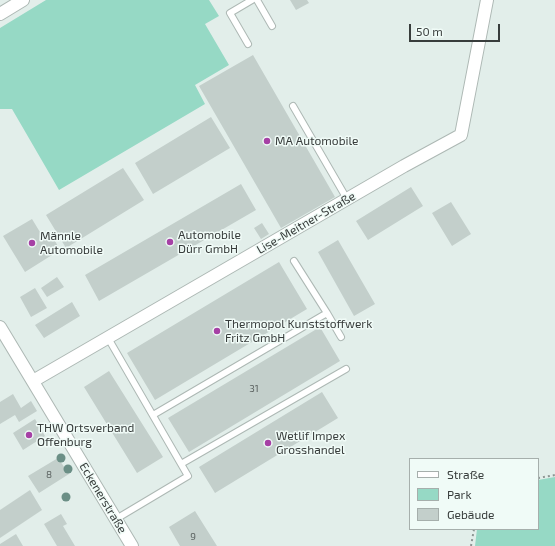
<!DOCTYPE html>
<html>
<head>
<meta charset="utf-8">
<style>
  body { margin:0 }
  #map { position:relative; width:555px; height:546px; overflow:hidden; background:#e2eeea; font-family:"Exo 2",sans-serif }
  canvas { display:block }
  .legend { position:absolute; left:409px; top:458px; width:130px; height:72px; box-sizing:border-box; background:#f0fbf7; border:1px solid #a6afac; margin:0; padding:5px 7px; list-style:none; font-size:12px; color:#383d3c }
  .legend li { display:flex; align-items:center; gap:8px; height:20px }
  .legend b { width:20px; border:1px solid #a6afac }
  .scale { position:absolute; left:409px; top:24px; width:91px; height:18px; box-sizing:border-box; border:2px solid #383d3c; border-top:0; padding-left:5px; font-size:12px; line-height:14px; white-space:nowrap; color:#383d3c; -webkit-text-stroke:3px #f0fbf7; paint-order:stroke }
</style>
</head>
<body>
<div id="map">
<canvas width="555" height="546"></canvas>
<ul class="legend">
<li><b style="height:5px;background:#fff"></b>Straße</li>
<li><b style="height:11px;background:#96d9c5"></b>Park</li>
<li><b style="height:11px;background:#c3cfcb"></b>Gebäude</li>
</ul>
<div class="scale">50 m</div>
</div>
<script>
const ctx = document.querySelector('canvas').getContext('2d');
ctx.lineJoin = 'round';
function fill(path, color) { ctx.fillStyle = color; ctx.fill(path, 'evenodd'); }
const poly = rows => new Path2D(rows.map(r => 'M' + r).join(''));
function trace(path, color, width, dash) { ctx.strokeStyle = color; ctx.lineWidth = width; ctx.lineCap = dash ? 'butt' : 'round'; ctx.setLineDash(dash || []); ctx.stroke(path); }
function write(font, color, halo, rows, align = 'center') {
  ctx.font = font + ' "Exo 2",sans-serif'; ctx.lineWidth = 3; ctx.setLineDash([]); ctx.textBaseline = 'middle'; ctx.strokeStyle = halo; ctx.fillStyle = color; for (const [text, x, y, turn = 0] of rows) {
    ctx.save(); ctx.translate(x, y); ctx.rotate((+turn || 0) * Math.PI / 180); ctx.textAlign = isNaN(turn) ? turn : align; if (halo) ctx.strokeText(text, 0, 0); ctx.fillText(text, 0, 0); ctx.restore();
  }
}
const green = poly([
  [46,0,209,0,219,16,205,24,229,65,195,85,205,104,59,190,12,109,0,109,0,28],
  [555,477,555,546,475,546,477,529,538,529,538,480]
]);
const building = poly([
  [290,0,307,0,309,3,296,10],
  [253,55,335,197,281,228,199,86],
  [211,117,230,148,153,194,135,163],
  [123,168,144,200,66,248,46,215],
  [241,184,256,210,99,301,85,275],
  [411,187,423,206,368,240,356,221],
  [451,202,471,234,452,246,432,213],
  [32,219,43,237,50,232,60,250,25,272,3,236],
  [262,223,269,234,261,239,254,228],
  [338,240,375,304,354,316,318,252],
  [279,262,307,309,155,400,127,353],
  [57,277,64,287,47,297,41,288],
  [35,288,47,308,31,317,20,297],
  [72,302,80,316,44,338,35,325],
  [320,327,340,361,189,452,168,418],
  [109,371,163,457,137,473,84,387],
  [322,392,338,418,215,493,199,467],
  [13,394,21,408,31,401,37,411,19,422,15,415,0,424,0,402],
  [35,419,45,436,23,450,13,433],
  [58,458,69,474,39,493,28,476],
  [30,490,42,510,0,538,0,510],
  [195,511,217,546,180,546,169,527],
  [61,514,67,524,63,526,75,546,57,546,44,524],
  [16,534,23,546,0,546,0,544]
]);
const path = poly([
  [538,478,555,475],
  [471,546,474,529]
]);
const lane = poly([
  [257,0,272,26],
  [248,44,230,13,252,0],
  [293,106,347,199],
  [294,261,327,313],
  [108,338,188,476,116,519],
  [153,415,327,313,341,337],
  [181,464,346,369]
]);
const street = poly([
  [0,14,23,0],
  [0,327,132,546],
  [33,381,404,166,461,135,487,0]
]);
const trees = [
  [61,458],
  [68,469],
  [66,497]
];
const markers = [
  [267,141,4,"#a640a5"],
  [170,242,4,"#a640a5"],
  [32,243,4,"#a640a5"],
  [217,331,4,"#a640a5"],
  [29,435,4,"#a640a5"],
  [268,443,4,"#a640a5"]
];
const numberNames = [
  ["31",254,389],
  ["8",49,475],
  ["9",193,537]
];
const poiNames = [
  ["MA Automobile",275,141],
  ["Automobile",178,235],
  ["Dürr GmbH",178,249],
  ["Männle",40,236],
  ["Automobile",40,250],
  ["Thermopol Kunststoffwerk",225,324],
  ["Fritz GmbH",225,338],
  ["THW Ortsverband",37,428],
  ["Offenburg",37,442],
  ["Wetlif Impex",276,436],
  ["Grosshandel",276,450]
];
const streetNames = [
  ["Lise-Meitner-Straße",306,223,-30],
  ["Eckenerstraße",103,498,59]
];
fill(green, '#96d9c5');
fill(building, '#c3cfcb');
trace(lane, '#adb8b4', 8);
trace(street, '#adb8b4', 14);
trace(path, '#8c9492', 2, [2, 3]);
trace(lane, '#fff', 6);
trace(street, '#fff', 12);
ctx.fillStyle = '#6b8f86';
for (const [x, y] of trees) { ctx.beginPath(); ctx.arc(x, y, 4.5, 0, 2 * Math.PI); ctx.fill(); }
for (const [x, y, r, color] of markers) { const dot = new Path2D(); dot.arc(x, y, r, 0, 2 * Math.PI); ctx.fillStyle = color; ctx.fill(dot); trace(dot, '#f0fbf7', 1.5); }
write('10px', '#5b6260', null, numberNames);
write('12px', '#383d3c', '#f0fbf7', poiNames, 'left');
write('12px', '#383d3c', '#f0fbf7', streetNames);
</script>
</body>
</html>
